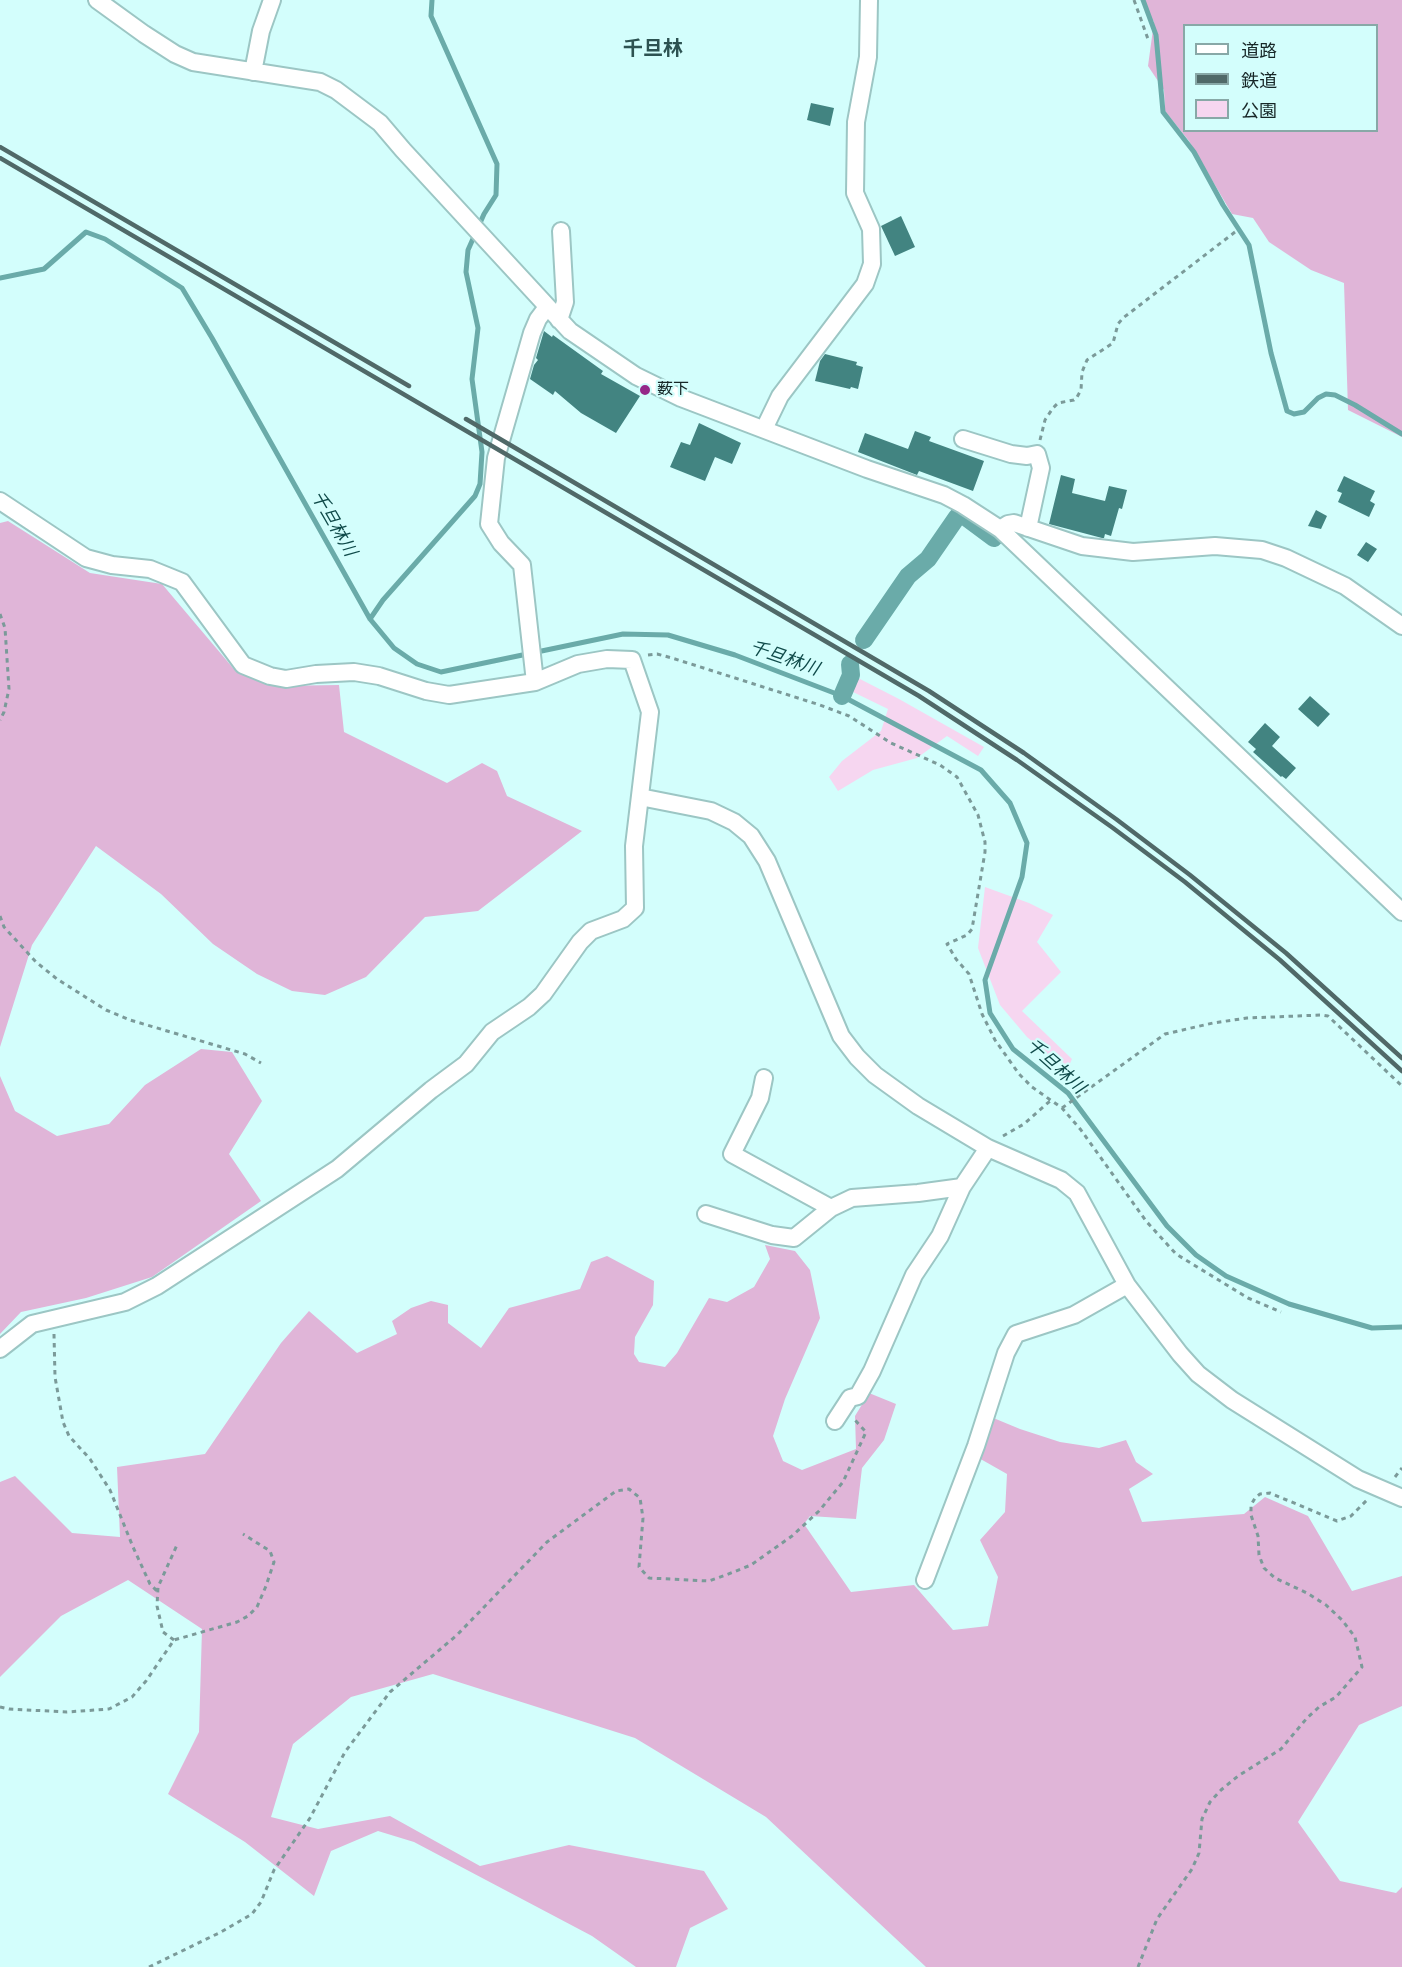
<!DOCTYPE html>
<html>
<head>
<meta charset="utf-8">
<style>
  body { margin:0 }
  #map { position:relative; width:1402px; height:1967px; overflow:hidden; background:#d3fefc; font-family:"Source Serif 4","Noto Sans JP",serif }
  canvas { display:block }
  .legend { position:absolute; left:1183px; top:24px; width:195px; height:108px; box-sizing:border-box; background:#d3fefc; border:2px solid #88a8a7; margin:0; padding:8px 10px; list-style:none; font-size:18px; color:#172727 }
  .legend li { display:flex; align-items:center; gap:12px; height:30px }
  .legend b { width:30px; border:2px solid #88a8a7 }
</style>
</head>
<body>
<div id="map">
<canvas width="1402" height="1967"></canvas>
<ul class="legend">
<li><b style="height:8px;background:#fff"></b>道路</li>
<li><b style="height:8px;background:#506968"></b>鉄道</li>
<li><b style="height:16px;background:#f6d6f0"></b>公園</li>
</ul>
</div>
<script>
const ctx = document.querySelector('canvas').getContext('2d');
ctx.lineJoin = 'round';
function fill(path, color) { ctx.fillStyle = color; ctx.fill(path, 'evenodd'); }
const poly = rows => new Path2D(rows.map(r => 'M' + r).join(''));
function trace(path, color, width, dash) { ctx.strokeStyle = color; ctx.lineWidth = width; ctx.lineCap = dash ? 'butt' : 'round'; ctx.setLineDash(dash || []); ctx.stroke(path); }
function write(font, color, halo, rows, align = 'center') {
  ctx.font = font + ' "Source Serif 4","Noto Sans JP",serif'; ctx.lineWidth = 4.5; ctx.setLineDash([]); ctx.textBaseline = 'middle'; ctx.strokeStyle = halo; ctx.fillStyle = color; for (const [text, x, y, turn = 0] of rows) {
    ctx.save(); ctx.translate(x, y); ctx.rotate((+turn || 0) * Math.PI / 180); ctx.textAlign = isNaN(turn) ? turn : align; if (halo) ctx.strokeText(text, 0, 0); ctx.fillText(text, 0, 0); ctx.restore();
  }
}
const green = poly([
  [858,678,899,699,984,747,978,756,947,736,917,758,873,770,838,791,829,777,842,761,881,731,888,709,853,692],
  [985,887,1029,903,1053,915,1037,942,1061,972,1022,1011,1072,1059,1067,1070,1027,1037,1000,1005,978,948]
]);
const forest = poly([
  [1141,0,1402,0,1402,437,1348,410,1344,283,1311,270,1269,242,1253,218,1232,214,1189,141,1165,111,1164,90,1148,66,1154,22],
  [1184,26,1376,26,1376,130,1184,130],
  [8,521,90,573,162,584,233,668,271,686,339,685,344,732,447,783,482,763,497,771,507,796,582,831,478,911,425,917,366,977,325,995,292,991,257,974,213,944,161,894,96,846,32,945,0,1047,0,523],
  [201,1049,232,1052,262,1101,229,1154,261,1201,152,1277,86,1298,21,1312,0,1334,0,1076,15,1111,57,1136,109,1124,145,1085],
  [765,1245,795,1251,810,1270,820,1318,785,1399,773,1436,783,1461,802,1470,856,1449,855,1416,869,1393,896,1404,884,1440,862,1468,856,1519,810,1516,804,1524,851,1592,914,1585,953,1630,988,1626,998,1577,980,1540,1005,1512,1007,1474,977,1457,991,1417,1020,1429,1060,1442,1099,1448,1126,1440,1136,1462,1153,1474,1129,1489,1142,1522,1244,1514,1265,1497,1308,1516,1352,1591,1402,1576,1402,1706,1359,1725,1298,1822,1340,1881,1396,1893,1402,1887,1402,1967,926,1967,766,1817,635,1738,433,1674,351,1697,293,1744,271,1817,318,1829,390,1816,480,1866,569,1845,704,1871,728,1909,690,1928,676,1967,636,1967,592,1936,414,1842,378,1831,331,1851,314,1896,245,1842,168,1794,199,1732,202,1629,128,1580,61,1616,0,1677,0,1482,15,1476,72,1533,120,1537,117,1467,205,1454,281,1343,309,1311,357,1353,397,1334,392,1321,411,1308,431,1301,448,1305,448,1323,481,1348,509,1308,580,1289,591,1262,607,1256,654,1281,653,1305,635,1337,634,1354,639,1362,665,1367,677,1353,709,1298,727,1302,754,1287,770,1259]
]);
const stream = poly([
  [1143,0,1156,35,1163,112,1194,152,1223,205,1249,245,1271,353,1287,411,1294,414,1304,412,1318,398,1326,394,1335,395,1355,405,1402,434],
  [0,278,44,269,86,232,105,239,182,288,212,338,370,619,394,648,417,664,441,672,623,634,668,635,735,655,842,696,981,770,1010,803,1027,843,1022,877,985,980,990,1013,1013,1049,1068,1093,1167,1226,1196,1255,1226,1276,1289,1304,1372,1328,1402,1327],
  [370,619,383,600,475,496,480,484,482,452,472,379,478,328,466,272,468,250,484,214,496,195,497,164,431,16,432,0]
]);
const canal = poly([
  [864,640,908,576,928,559,957,517,963,515,994,538],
  [842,696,851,675,850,664]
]);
const building = poly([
  [811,103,834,108,830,126,807,120],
  [901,216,915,247,895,256,881,226],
  [544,331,552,337,553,335,603,371,601,374,640,396,616,433,581,413,555,391,553,395,530,379,534,365,538,360,536,358],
  [825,354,857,362,856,365,863,367,858,389,851,387,850,389,815,381,820,361],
  [699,423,741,443,732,464,715,457,705,481,670,467,681,442,690,445],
  [915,431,931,437,929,441,984,461,973,491,919,471,917,475,858,452,865,433,908,449],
  [1061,475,1075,479,1072,493,1105,501,1109,486,1127,490,1122,509,1119,508,1111,536,1105,534,1104,538,1102,538,1049,524],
  [1344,476,1375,491,1370,501,1375,504,1369,517,1338,502,1342,493,1337,491],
  [1316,510,1327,516,1321,529,1308,526],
  [1366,542,1377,549,1368,562,1357,555],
  [1310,696,1330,714,1318,727,1298,709],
  [1265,723,1280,737,1272,746,1296,768,1286,779,1282,776,1281,777,1253,752,1256,749,1248,742]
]);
const path = poly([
  [1134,0,1148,39],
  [1040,440,1045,420,1053,408,1058,403,1074,400,1077,397,1081,390,1082,372,1087,360,1113,343,1118,324,1123,318,1235,232],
  [0,614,5,628,9,689,4,712,0,720],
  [648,655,657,654,672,658,820,705,849,716,891,743,940,765,957,777,978,815,985,842,985,852,972,929,967,935,947,944,956,959,969,974,982,1014,995,1040,1019,1074,1032,1087,1062,1108,1081,1130,1146,1221,1176,1254,1248,1298,1281,1312],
  [0,916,4,927,36,962,57,979,106,1010,130,1020,245,1054,261,1063],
  [1062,1108,1165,1034,1213,1023,1247,1018,1322,1015,1328,1016,1402,1086],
  [1003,1136,1024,1124,1050,1101],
  [54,1334,55,1377,63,1422,69,1436,90,1459,110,1490,133,1547,150,1584,158,1592],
  [1395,1477,1402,1468],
  [174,1640,163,1632,157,1606,158,1587,177,1545],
  [0,1707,9,1709,67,1712,109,1709,132,1697,146,1681,174,1640,237,1622,248,1616,257,1607,266,1586,274,1562,270,1551,243,1534],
  [149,1967,221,1932,252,1914,261,1902,274,1870,310,1818,345,1752,390,1692,457,1635,547,1542,616,1491,629,1489,640,1498,643,1518,639,1567,649,1578,709,1581,726,1575,751,1565,792,1536,819,1511,843,1482,866,1432,854,1419],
  [1138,1967,1157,1919,1192,1869,1199,1853,1202,1819,1210,1802,1221,1790,1238,1776,1281,1749,1307,1718,1319,1707,1336,1697,1362,1667,1355,1637,1342,1620,1326,1605,1307,1593,1275,1578,1264,1568,1259,1555,1258,1536,1251,1515,1251,1505,1255,1498,1260,1494,1270,1493,1337,1521,1351,1516,1367,1500]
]);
const minor = poly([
  [97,0,144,34,175,54,193,62,320,82,336,90,380,123,403,150,570,331,636,376,681,398,867,469,944,495,963,505,1000,529,1402,912],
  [253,72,261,31,272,0],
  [559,320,565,302,561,231],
  [764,429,780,396,865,284,872,264,871,229,855,193,856,122,868,57,869,0],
  [963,439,1011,454,1027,456,1037,454,1041,468,1028,528],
  [0,501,86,558,112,565,150,569,182,582,243,665,270,676,286,679,316,674,354,672,379,676,426,691,449,695,535,682,578,664,607,659,632,660,650,712,634,846,635,908,623,919,591,931,580,942,543,994,529,1007,492,1032,466,1064,431,1090,337,1169,157,1286,125,1302,32,1324,0,1349],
  [1000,529,1008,524,1014,523,1082,546,1133,552,1215,546,1262,550,1286,558,1345,586,1402,626],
  [535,682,522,565,501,543,489,524,496,458,532,333,538,319,547,307],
  [640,797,711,811,734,822,751,836,767,861,841,1036,857,1057,875,1075,918,1106,988,1148,1061,1180,1077,1193,1127,1285,1180,1354,1198,1374,1232,1400,1358,1479,1402,1498],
  [764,1078,760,1098,732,1154,831,1208],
  [706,1214,772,1235,794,1238,831,1208,852,1198,918,1193,962,1187],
  [835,1421,850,1398,858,1396,872,1371,914,1275,940,1236,962,1187,988,1148],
  [925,1580,976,1446,1006,1353,1016,1334,1074,1315,1127,1285]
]);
const rail = poly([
  [0,147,409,386],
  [0,158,919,696,1017,760,1113,828,1185,882,1280,960,1402,1071],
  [466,419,929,691,1024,753,1116,819,1190,875,1286,953,1402,1058]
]);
const markers = [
  [645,390,6,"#952889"]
];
const poiNames = [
  ["薮下",657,390]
];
const waterNames = [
  ["千旦林川",333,524,60],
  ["千旦林川",784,659,19],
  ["千旦林川",1055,1067,42]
];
const quarterNames = [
  ["千旦林",653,50]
];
fill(green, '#f6d6f0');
fill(forest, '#e0b5d8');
trace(stream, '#6aaba9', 5);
trace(canal, '#6aaba9', 18);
fill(building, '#428481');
trace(minor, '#9cc6c4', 20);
trace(path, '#7b9a99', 3, [4.5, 4.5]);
trace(minor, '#fff', 16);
trace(rail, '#506968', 4.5);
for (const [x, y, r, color] of markers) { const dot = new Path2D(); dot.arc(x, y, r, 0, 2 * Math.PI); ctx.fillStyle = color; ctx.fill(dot); trace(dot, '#d3fefc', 2); }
write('16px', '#172727', '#d3fefc', poiNames, 'left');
write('italic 18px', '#104b4a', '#d3fefc', waterNames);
write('bold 20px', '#2c5251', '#d3fefc', quarterNames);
</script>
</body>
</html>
